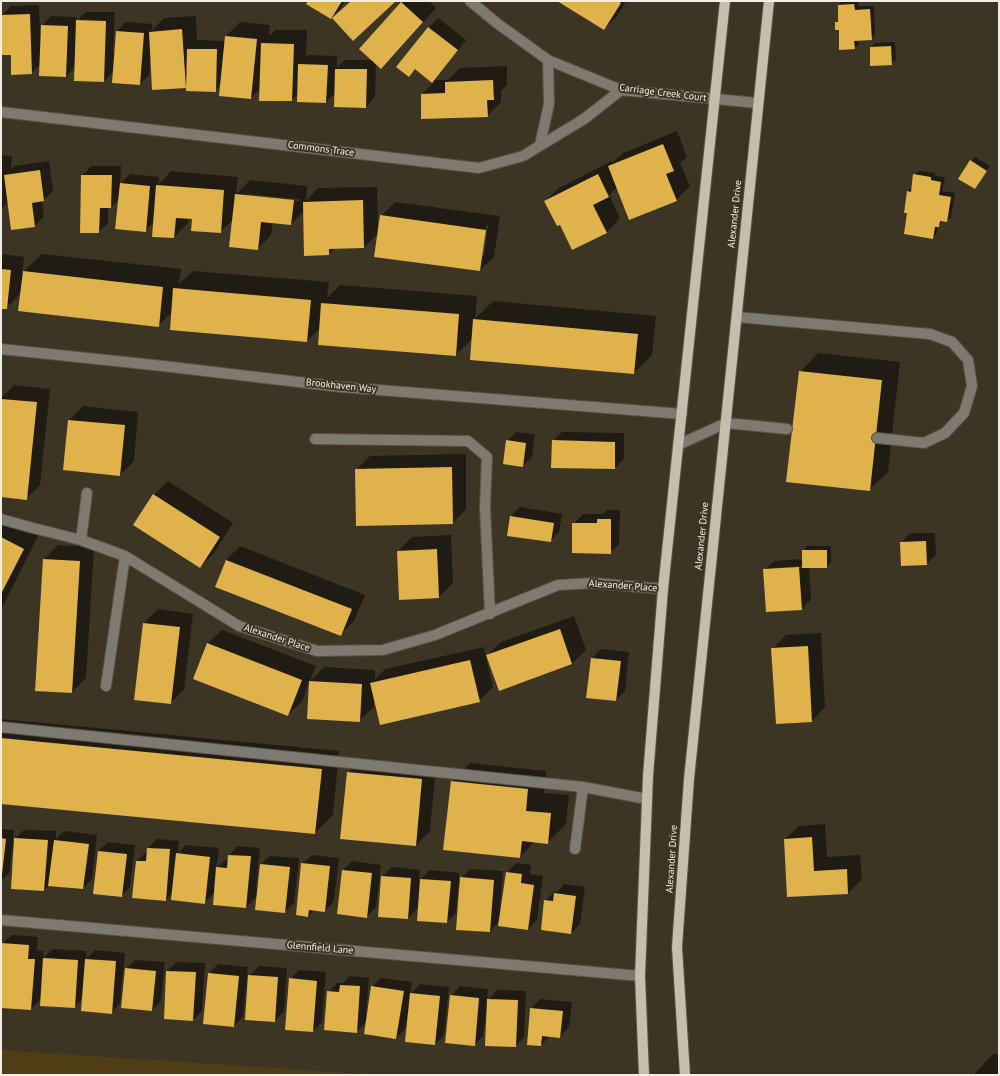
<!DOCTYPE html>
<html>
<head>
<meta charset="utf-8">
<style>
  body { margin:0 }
  #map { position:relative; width:1000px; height:1076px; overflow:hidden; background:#3d3524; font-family:"PT Sans",sans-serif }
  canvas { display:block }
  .frame { position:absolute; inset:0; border:2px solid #f3eee4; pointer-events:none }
</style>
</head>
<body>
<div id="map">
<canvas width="1000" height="1076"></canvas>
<div class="frame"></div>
</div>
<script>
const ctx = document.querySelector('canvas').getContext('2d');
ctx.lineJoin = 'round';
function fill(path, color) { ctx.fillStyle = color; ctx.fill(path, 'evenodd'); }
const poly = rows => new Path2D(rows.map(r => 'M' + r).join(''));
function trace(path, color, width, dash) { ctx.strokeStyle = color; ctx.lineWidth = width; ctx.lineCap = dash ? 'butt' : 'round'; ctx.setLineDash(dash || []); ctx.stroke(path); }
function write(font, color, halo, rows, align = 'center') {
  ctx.font = font + ' "PT Sans",sans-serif'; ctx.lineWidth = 4; ctx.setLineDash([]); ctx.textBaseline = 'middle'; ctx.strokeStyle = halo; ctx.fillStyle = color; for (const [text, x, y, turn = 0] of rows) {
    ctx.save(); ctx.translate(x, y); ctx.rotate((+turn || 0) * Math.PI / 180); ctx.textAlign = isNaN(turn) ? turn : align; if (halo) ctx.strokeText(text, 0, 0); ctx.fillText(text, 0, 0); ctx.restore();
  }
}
const green = poly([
  [1,1050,381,1075,1,1075]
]);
const shadow = poly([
  [309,1,345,1,340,9,331,18],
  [403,1,429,1,436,8,395,54,381,68,376,63,375,97,366,107,335,93,326,102,298,94,291,100,261,88,251,98,221,84,215,91,187,85,185,87,151,60,150,60,149,75,140,84,114,71,104,81,76,66,66,76,41,64,31,73,12,54,2,15,11,6,39,5,40,33,41,33,42,26,51,16,77,17,77,21,86,12,115,12,113,52,115,52,117,31,126,22,152,24,152,30,164,18,196,16,197,40,226,41,226,36,240,22,270,25,269,36,276,30,307,30,306,57,309,55,337,56,337,68,345,60,373,60,360,49],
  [559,1,626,1,618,15,604,29],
  [842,1,858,1,859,6,874,6,875,35,871,39,858,40,859,44,854,48,836,23,839,19,839,5],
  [438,18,466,40,441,72,433,80,448,80,460,68,507,66,507,85,501,91,501,102,487,116,422,94,433,83,416,69,409,76,398,67,429,27],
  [895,42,896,59,892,64,871,48,875,43],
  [677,131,687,157,680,163,690,186,676,200,617,188,609,195,620,218,607,232,572,249,560,224,545,201,559,188,612,161,612,163,623,153],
  [1,155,12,156,11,169,14,166,49,161,53,191,43,200,42,201,44,216,35,226,8,202,1,210],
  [975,157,990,166,979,184,975,188,971,161],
  [92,166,121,166,120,184,130,174,159,177,158,185,171,171,238,177,236,194,250,180,307,186,306,201,318,188,377,187,378,230,379,230,381,216,395,202,500,216,494,257,480,270,379,233,364,247,335,248,329,254,304,211,291,224,273,222,271,235,258,249,233,220,220,232,193,218,188,218,188,223,174,237,153,236,154,222,145,231,119,199,111,207,108,207,108,223,99,232,82,175],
  [246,194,299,199,299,201,246,196],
  [486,225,488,225,484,256,482,256],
  [919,171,935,173,935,176,945,177,942,191,955,193,951,217,946,221,943,220,939,226,938,226,937,233,932,238,908,212,908,191,912,187,914,175],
  [1,254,24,257,22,273,42,254,181,269,179,284,193,271,329,282,327,298,340,285,477,296,475,319,493,301,656,316,652,355,634,373,473,338,456,355,320,328,307,341,172,312,158,326,21,293,6,308,1,308],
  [818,353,900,362,888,472,869,490,800,372],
  [14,385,50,389,40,485,26,499,1,496,1,398],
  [83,406,138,412,134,461,120,475,69,420],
  [516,432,535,434,532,457,523,466,507,441],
  [562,432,624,433,624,459,615,468,553,441],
  [466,454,466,509,453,523,356,470,370,456],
  [168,481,233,523,214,553,200,567,154,495],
  [520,507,562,514,559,532,550,541,511,516],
  [607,510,620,510,619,544,610,553,573,524,583,514,603,514],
  [6,513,41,530,1,610,1,517],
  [910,533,935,533,936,555,926,564,901,543],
  [451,535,453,583,439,597,400,599,398,551,412,537],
  [58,545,94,547,86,678,72,692,36,690,44,559],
  [240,546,365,595,354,621,340,635,216,586,226,560],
  [807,546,831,546,831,563,826,567,809,567,811,599,802,609,764,570,774,561,803,559,803,551],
  [804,566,804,568,773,570,773,568],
  [158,609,193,614,184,690,170,703,144,623],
  [574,616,586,650,572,663,486,657,493,687,479,701,374,699,374,707,360,720,310,681,324,667,375,670,375,679,385,669,484,647,486,656,501,642],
  [222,630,316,666,302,701,288,715,208,643],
  [821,633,825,707,812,721,772,649,786,635],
  [601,649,629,652,625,691,616,700,592,658],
  [1,719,339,751,333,815,315,833,1,803],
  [362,759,436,766,430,831,416,845,348,773],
  [470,763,546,771,544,793,569,795,566,824,548,842,535,841,520,857,451,782],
  [825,824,827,857,860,855,862,879,848,893,788,896,785,839,799,826],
  [1,829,14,830,13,840,24,830,56,831,56,839,64,831,97,835,92,879,83,888,49,885,44,890,14,849,12,849,10,872,1,881],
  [157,839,179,841,178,853,186,845,219,848,216,869,226,859,229,859,229,855,238,846,260,848,256,887,258,887,260,865,270,856,299,858,294,903,284,912,257,896,246,907,215,892,204,903,172,893,166,900,137,861,146,852,148,852,148,848],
  [108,842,135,845,130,887,121,896,98,851],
  [312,855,339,858,334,901,325,911,314,910,308,916,302,864],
  [352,861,381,865,376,907,367,916,343,870],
  [516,863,531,865,530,874,543,876,537,920,528,929,500,921,490,931,460,887,458,887,456,913,447,922,419,907,408,918,382,877,392,867,420,870,419,881,430,870,459,873,459,880,470,869,503,871,500,907,502,907,507,873],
  [564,884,585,887,580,924,571,933,545,901,555,891,557,892],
  [12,935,38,937,37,950,44,951,43,958,53,949,86,951,86,959,95,950,125,953,120,1003,111,1013,83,998,74,1007,41,999,31,1009,1,1007,1,944],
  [135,960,165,962,161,1001,152,1010,126,969],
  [177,962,205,963,202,1011,193,1020,167,971],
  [218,964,248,967,243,1017,234,1026,209,973],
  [259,966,287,968,284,1012,274,1021,249,976],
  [299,970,326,972,322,1022,313,1031,290,979],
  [350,976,369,978,366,1014,368,1014,372,987,381,978,412,982,410,994,420,984,449,987,444,1035,435,1044,409,1014,408,1013,405,1029,396,1038,367,1021,356,1032,328,992,337,983,343,983],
  [460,986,488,989,487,1001,497,990,526,991,524,1037,515,1046,487,1013,486,1013,483,1036,474,1045,451,996],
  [540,999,572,1002,569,1027,560,1036,550,1036,541,1045,531,1009],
  [993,1054,999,1055,999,1075,975,1075,975,1073]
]);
const building = poly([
  [308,1,342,1,331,19,306,4],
  [351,1,396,1,353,41,332,18],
  [557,1,618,1,621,3,604,30],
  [401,2,423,22,381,69,359,49],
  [854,4,855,10,870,9,872,40,854,41,855,49,839,50,839,30,835,30,835,22,838,22,838,5],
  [30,14,32,74,11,75,11,55,2,55,1,15],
  [76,20,106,21,104,82,74,81],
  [41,25,68,26,66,77,39,76],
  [428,27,458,50,432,83,415,69,409,77,396,67],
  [182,29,186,88,152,90,149,32],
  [116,31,144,33,140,85,112,83],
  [225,36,257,39,251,99,219,96],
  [261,43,294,44,292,101,259,101],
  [891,46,892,65,870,66,870,47],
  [187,49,217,49,216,92,186,91],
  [298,64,328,65,326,103,297,102],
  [335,69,367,69,366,108,334,107],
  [493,80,494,100,487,100,488,117,421,119,421,94,445,93,445,82],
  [663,144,674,171,666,174,677,201,629,220,608,166],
  [970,160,987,171,975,189,958,179],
  [40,170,44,201,32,203,35,227,11,230,4,175],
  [598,174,609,197,593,205,607,233,572,250,560,225,557,226,544,201],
  [913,174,931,177,931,180,941,182,939,195,951,197,947,222,940,221,939,227,935,227,933,239,904,234,907,213,904,213,907,191,911,192],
  [81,175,112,175,111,208,100,208,99,233,80,233],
  [120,183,150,186,146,232,115,229],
  [156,185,224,190,221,233,191,231,192,219,176,218,174,238,152,237],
  [235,194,294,200,291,225,261,222,258,250,229,247],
  [363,200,364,248,329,249,329,255,304,256,303,202],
  [380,215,486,230,480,271,374,257],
  [1,269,11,270,7,309,1,309],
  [23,271,163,287,159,327,18,311],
  [173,288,311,300,307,342,170,330],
  [321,303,459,314,456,356,318,345],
  [473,319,638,334,634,374,470,360],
  [799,371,882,380,870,491,786,482],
  [1,399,37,402,27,500,1,497],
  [68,420,125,425,120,476,63,470],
  [506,440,526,443,523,467,503,464],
  [552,440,615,442,615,469,551,468],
  [452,467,453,524,356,526,355,469],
  [153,494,220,537,200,568,133,525],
  [510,516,554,523,551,542,507,536],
  [597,519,611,519,611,554,572,553,572,523,597,523],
  [1,537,24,549,1,594],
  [926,541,927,565,901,566,900,542],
  [437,549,439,598,399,600,397,551],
  [802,550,827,550,827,568,802,568],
  [43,559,80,561,72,693,35,691],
  [226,560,352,609,341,636,215,587],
  [799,567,802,610,766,612,763,569],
  [143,623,180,627,171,704,134,700],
  [560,629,572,664,499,691,486,655],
  [207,643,302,680,288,716,193,679],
  [808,646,812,722,776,724,771,648],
  [591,658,621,661,616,701,586,698],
  [470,660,480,702,380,725,370,683],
  [309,681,362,684,360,722,307,719],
  [1,738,322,769,315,834,1,804],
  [347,772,422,779,416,846,340,839],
  [451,781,528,789,526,811,551,813,548,844,522,841,520,858,443,850],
  [812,837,814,871,847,869,848,894,787,897,784,839],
  [1,838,6,839,2,874,1,874],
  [14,838,48,840,44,891,11,889],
  [54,840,89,844,83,889,48,886],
  [147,848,170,849,166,901,132,898,136,861,146,861],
  [98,851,127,854,122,897,93,894],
  [176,853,210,857,205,904,171,900],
  [228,855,251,856,246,908,213,905,216,867,227,868],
  [301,863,330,866,325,912,309,910,308,917,296,915],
  [260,864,290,867,285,913,255,910],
  [342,870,372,873,367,918,337,914],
  [506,872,522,874,521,883,534,885,528,930,498,926],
  [381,876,411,878,408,919,378,917],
  [460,877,494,880,490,932,456,930],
  [420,879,451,881,447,923,417,921],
  [554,893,576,896,571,934,541,930,544,900,553,901],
  [1,943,29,945,28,959,35,959,31,1010,1,1008],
  [43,958,78,960,75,1008,40,1006],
  [85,959,116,961,112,1014,81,1011],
  [125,968,156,971,152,1011,121,1008],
  [166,971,196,972,193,1021,164,1019],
  [208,973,239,976,234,1027,203,1024],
  [248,975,278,977,275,1022,245,1020],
  [289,978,317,981,313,1032,285,1030],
  [340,985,360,986,357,1033,324,1030,327,991,339,992],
  [371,986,404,991,396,1039,364,1034],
  [410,993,440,996,435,1045,405,1042],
  [450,995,479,998,475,1046,445,1043],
  [487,999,518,1000,516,1047,485,1046],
  [530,1008,563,1011,560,1038,542,1036,541,1046,527,1045]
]);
const minor = poly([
  [470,1,498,24,548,60,621,90,758,103],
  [1,112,479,168,523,156,584,119,621,90],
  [540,145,549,104,548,60],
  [737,317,930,334,952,342,968,360,972,386,964,413,945,433,924,443,877,438],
  [1,349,163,366,341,387,682,414],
  [315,439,468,441,487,457,485,507,490,614],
  [678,445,726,423,787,429],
  [1,519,33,528,81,540,125,556,239,626,317,651,383,650,435,635,558,585,594,583,663,589],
  [81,540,87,493],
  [106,686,125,556],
  [1,727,583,787],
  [575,849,583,787,647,799],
  [1,920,640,976]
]);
const major = poly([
  [644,1075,640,976,648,776,663,589,725,1],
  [685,1075,677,947,689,779,769,1]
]);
const streetNames = [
  ["Carriage Creek Court",663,93,7],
  ["Commons Trace",321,149,7],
  ["Alexander Drive",735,214,-84],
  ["Brookhaven Way",341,386,6],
  ["Alexander Drive",702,536,-84],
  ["Alexander Place",623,586,4],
  ["Alexander Place",277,638,18],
  ["Alexander Drive",672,859,-86],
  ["Glennfield Lane",320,948,5]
];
fill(green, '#4f3d15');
fill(shadow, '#0007');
fill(building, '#dfb24c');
trace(minor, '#5a5343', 12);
trace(major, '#5a5343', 12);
trace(minor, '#7e7a72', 10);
trace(major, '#c6bead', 10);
write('10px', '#f3eee4', '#3d3524', streetNames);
</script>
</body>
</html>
